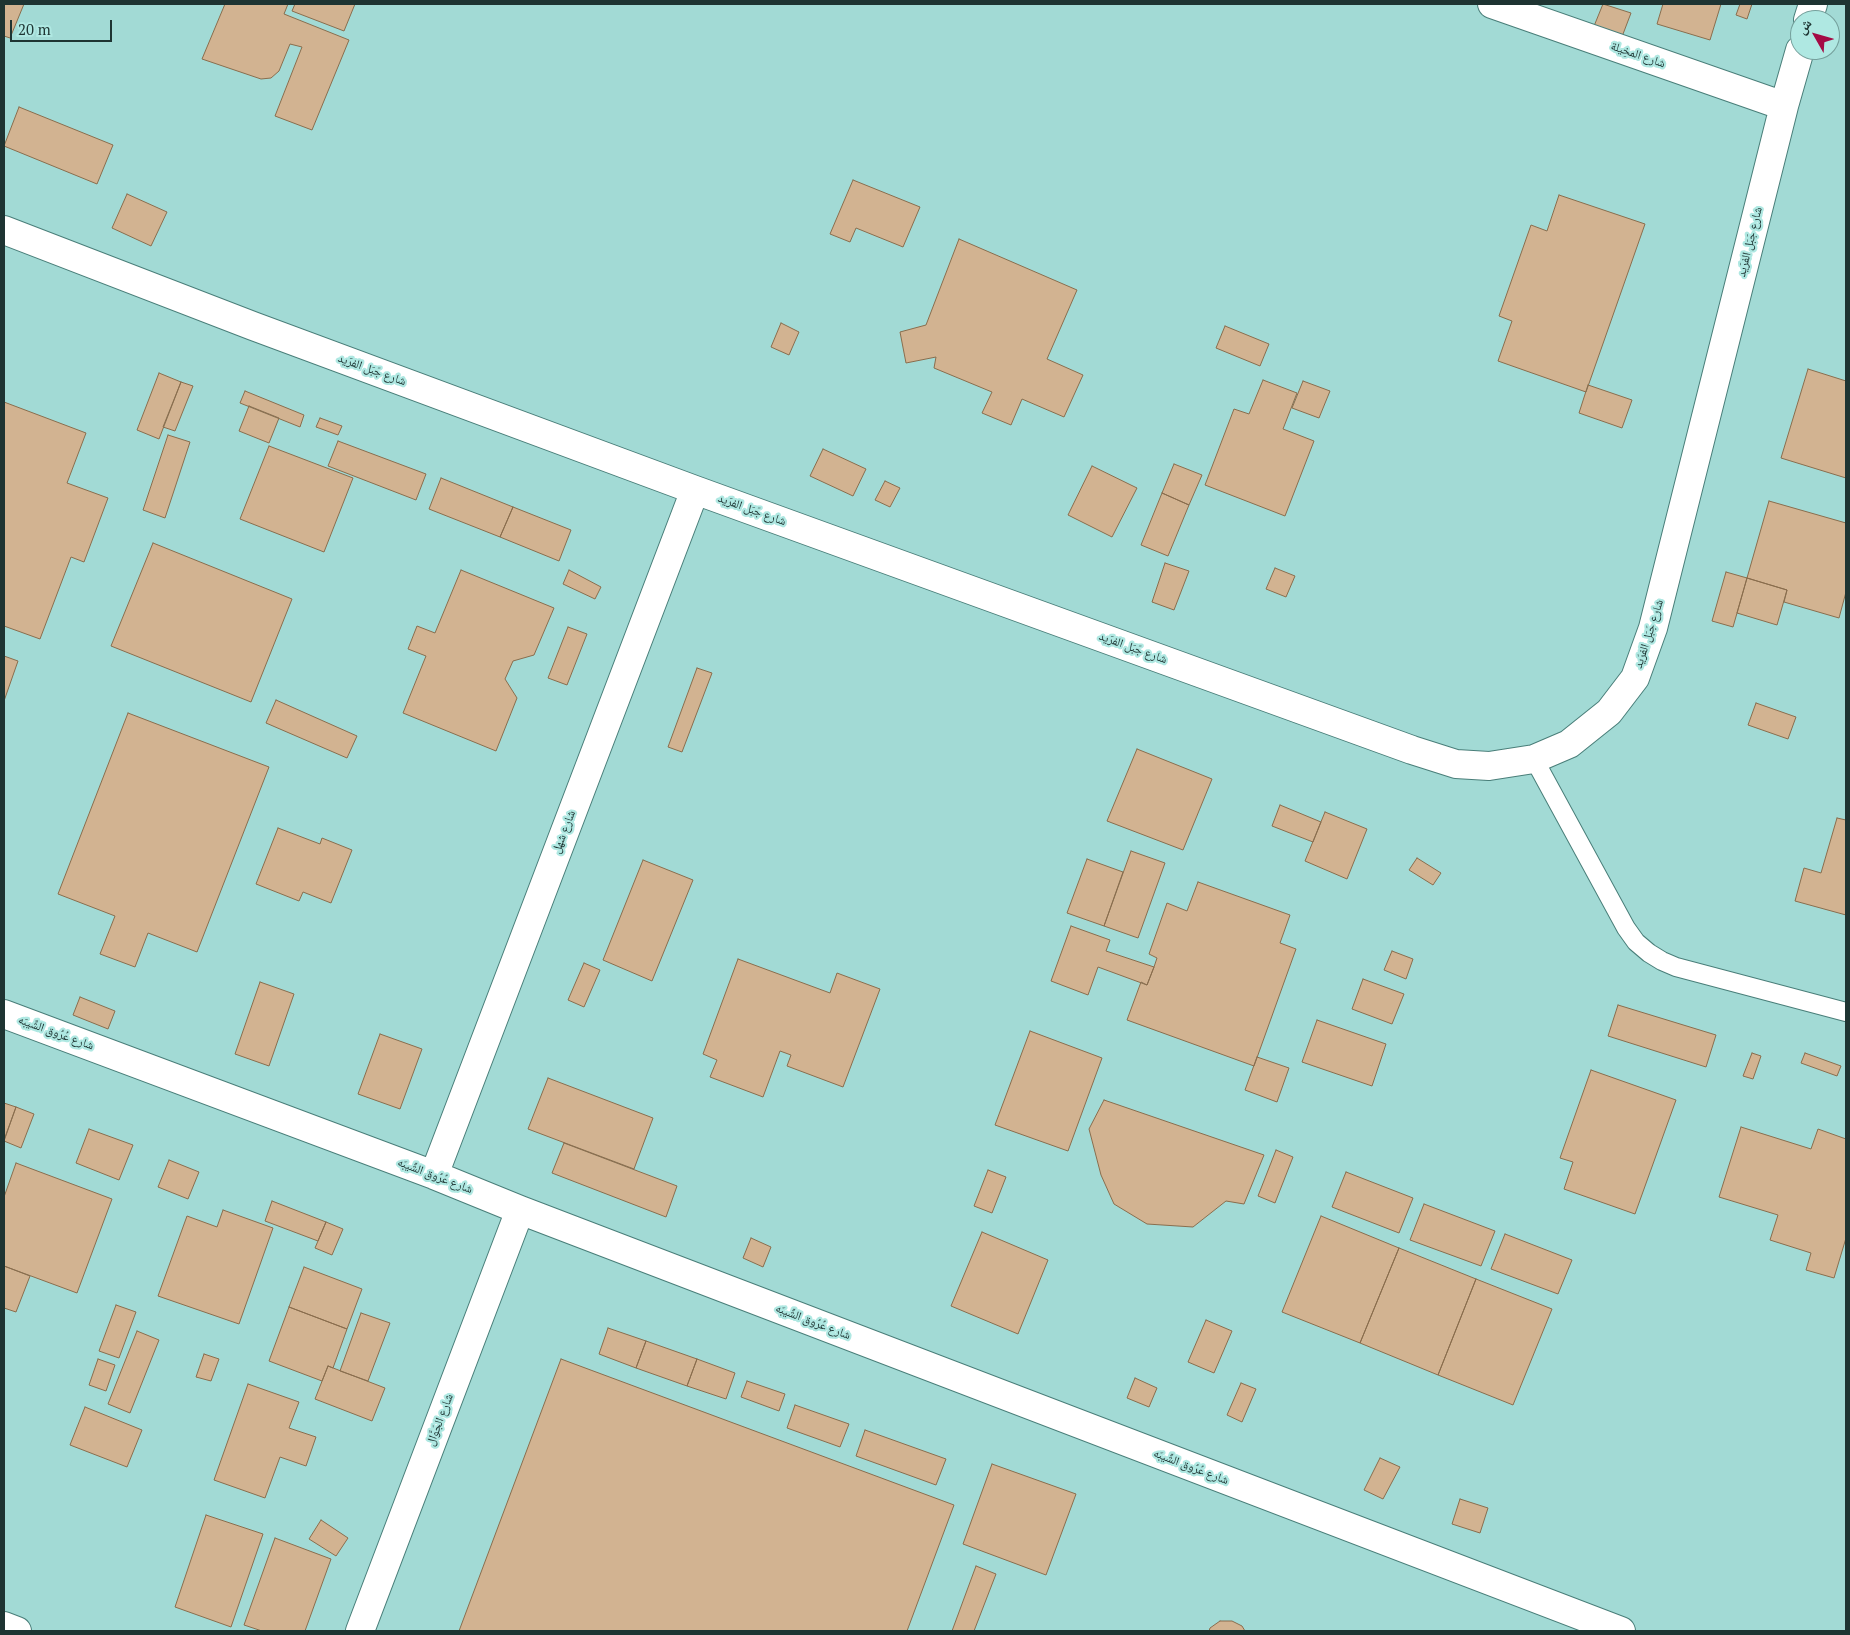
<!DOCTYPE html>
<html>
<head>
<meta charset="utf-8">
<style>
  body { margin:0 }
  #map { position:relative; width:1850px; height:1635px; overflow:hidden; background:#a2dad5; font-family:"PT Serif","Noto Naskh Arabic",serif }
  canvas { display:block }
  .frame { position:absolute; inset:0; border:5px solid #1e3432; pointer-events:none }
  .north { position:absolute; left:1790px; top:10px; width:50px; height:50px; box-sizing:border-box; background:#afe8e2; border:1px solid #75a09c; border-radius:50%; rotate:308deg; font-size:14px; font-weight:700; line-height:20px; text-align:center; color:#1e3432 }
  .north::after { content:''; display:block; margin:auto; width:18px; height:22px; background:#a40b45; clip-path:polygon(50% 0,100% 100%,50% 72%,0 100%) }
  .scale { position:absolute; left:10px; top:20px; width:102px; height:22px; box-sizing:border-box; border:2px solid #1e3432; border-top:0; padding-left:6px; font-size:15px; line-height:18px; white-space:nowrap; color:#1e3432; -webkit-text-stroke:4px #afe8e2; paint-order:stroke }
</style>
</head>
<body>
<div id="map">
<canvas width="1850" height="1635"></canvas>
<div class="frame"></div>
<div class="north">ش</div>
<div class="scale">20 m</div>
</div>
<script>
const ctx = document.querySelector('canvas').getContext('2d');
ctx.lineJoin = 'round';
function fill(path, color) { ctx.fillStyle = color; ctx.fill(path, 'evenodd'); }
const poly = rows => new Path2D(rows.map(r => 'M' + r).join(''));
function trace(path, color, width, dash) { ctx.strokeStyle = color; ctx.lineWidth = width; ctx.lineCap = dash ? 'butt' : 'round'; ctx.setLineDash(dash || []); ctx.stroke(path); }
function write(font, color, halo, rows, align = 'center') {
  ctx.font = font + ' "PT Serif","Noto Naskh Arabic",serif'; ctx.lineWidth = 4.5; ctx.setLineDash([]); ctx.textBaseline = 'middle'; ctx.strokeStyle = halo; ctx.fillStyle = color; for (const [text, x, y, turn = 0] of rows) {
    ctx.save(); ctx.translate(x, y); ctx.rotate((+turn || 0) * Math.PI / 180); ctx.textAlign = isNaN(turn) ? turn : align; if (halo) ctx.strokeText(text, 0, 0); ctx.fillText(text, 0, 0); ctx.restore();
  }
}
const building = poly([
  [4,4,24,4,10,38,4,36,4,4],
  [225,4,288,4,284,14,349,40,312,130,275,116,302,47,290,44,279,71,271,78,261,79,202,59,225,4],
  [295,4,355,4,344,31,292,11,295,4],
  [1603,4,1631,13,1620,42,1592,31,1603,4],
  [1663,4,1721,4,1710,40,1657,24,1663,4],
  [1740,4,1752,4,1747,19,1736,15,1740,4],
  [19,107,113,145,97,184,4,146,19,107],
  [853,180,920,207,903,247,856,228,850,242,830,234,853,180],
  [127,194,167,212,151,246,112,228,127,194],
  [1559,195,1645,224,1586,392,1498,361,1512,321,1499,316,1531,225,1547,231,1559,195],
  [959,239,1077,290,1047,359,1083,375,1064,417,1022,399,1011,425,982,413,992,392,934,368,936,357,906,363,900,332,926,325,959,239],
  [781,323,799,332,789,355,771,347,781,323],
  [1225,326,1269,344,1260,366,1216,348,1225,326],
  [1808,369,1846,381,1846,478,1781,458,1808,369],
  [159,373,181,382,159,439,137,430,159,373],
  [1263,380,1297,393,1283,429,1314,441,1285,516,1205,485,1234,409,1249,414,1263,380],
  [1303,381,1330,391,1319,418,1292,408,1303,381],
  [181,382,193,386,175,431,163,427,181,382],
  [1588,385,1632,400,1622,428,1579,413,1588,385],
  [245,391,304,415,300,427,240,403,245,391],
  [4,402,86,433,67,483,108,498,84,562,71,557,40,639,4,626,4,402],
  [249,406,279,418,269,443,239,431,249,406],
  [320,418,342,426,338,435,316,427,320,418],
  [168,435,190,442,165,518,143,510,168,435],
  [338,441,426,474,416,500,328,466,338,441],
  [269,446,353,478,324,552,240,519,269,446],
  [823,449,866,469,853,496,810,476,823,449],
  [1174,464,1202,475,1189,505,1162,493,1174,464],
  [1092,466,1137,488,1112,537,1068,515,1092,466],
  [441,478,513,507,500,537,429,509,441,478],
  [885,481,900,488,890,507,875,500,885,481],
  [1162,493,1189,505,1168,556,1141,545,1162,493],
  [1769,501,1846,523,1846,592,1839,618,1784,602,1787,590,1747,578,1769,501],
  [513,507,571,530,559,561,500,537,513,507],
  [153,543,292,599,251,702,111,646,153,543],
  [1165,563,1189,571,1174,610,1152,602,1165,563],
  [1275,568,1295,576,1286,597,1266,589,1275,568],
  [461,570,554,608,534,655,513,661,505,679,517,698,496,751,403,713,426,656,408,649,417,626,435,633,461,570],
  [569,570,601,587,595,599,563,584,569,570],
  [1726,572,1747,578,1733,627,1712,621,1726,572],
  [1747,578,1787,590,1777,625,1737,613,1747,578],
  [568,627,587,634,567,685,548,678,568,627],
  [4,656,18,661,4,701,4,656],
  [697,668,712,673,682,752,668,747,697,668],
  [276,700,357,736,347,758,266,723,276,700],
  [1756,703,1796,717,1788,739,1748,725,1756,703],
  [128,713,269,767,197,952,148,933,135,967,100,954,115,916,58,894,128,713],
  [1137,749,1212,779,1183,850,1107,821,1137,749],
  [1280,805,1321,822,1313,842,1272,826,1280,805],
  [1325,812,1367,829,1347,879,1305,861,1325,812],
  [1837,818,1846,820,1846,915,1795,901,1804,868,1821,873,1837,818],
  [278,828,320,844,322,838,352,850,331,903,303,892,299,901,256,884,278,828],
  [1131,851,1165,863,1138,938,1104,926,1131,851],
  [1417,858,1441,873,1433,885,1409,870,1417,858],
  [1087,859,1123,872,1104,926,1067,913,1087,859],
  [643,860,693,880,652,981,603,960,643,860],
  [1198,882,1290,915,1280,943,1296,949,1254,1066,1127,1020,1141,982,1147,985,1154,967,1157,958,1149,954,1167,903,1187,911,1198,882],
  [1071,926,1110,940,1106,951,1154,967,1147,985,1098,967,1088,995,1051,981,1071,926],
  [1392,951,1413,959,1406,979,1384,970,1392,951],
  [738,959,830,993,837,973,880,989,843,1087,787,1066,791,1055,780,1051,763,1097,710,1077,717,1060,703,1054,738,959],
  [584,963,600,970,584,1007,568,1000,584,963],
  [1363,979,1404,994,1392,1024,1352,1009,1363,979],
  [260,982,294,994,269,1066,235,1054,260,982],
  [80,997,115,1011,108,1029,73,1015,80,997],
  [1618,1005,1716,1035,1706,1067,1608,1036,1618,1005],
  [1317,1020,1386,1044,1372,1086,1302,1062,1317,1020],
  [1030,1031,1102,1058,1068,1151,995,1125,1030,1031],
  [380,1034,422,1049,400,1109,358,1094,380,1034],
  [1752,1053,1761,1056,1753,1079,1743,1076,1752,1053],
  [1805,1053,1841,1066,1837,1076,1801,1063,1805,1053],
  [1257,1057,1289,1068,1277,1102,1245,1090,1257,1057],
  [1591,1070,1676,1100,1635,1214,1564,1189,1573,1162,1560,1158,1591,1070],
  [548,1078,653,1118,634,1169,528,1129,548,1078],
  [1104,1100,1264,1155,1244,1204,1226,1201,1193,1227,1147,1224,1114,1204,1101,1175,1089,1129,1104,1100],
  [4,1103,16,1107,4,1140,4,1103],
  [16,1107,34,1114,21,1148,4,1141,16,1107],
  [1741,1127,1811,1149,1818,1129,1846,1139,1846,1238,1834,1278,1806,1270,1811,1253,1770,1240,1778,1215,1719,1197,1741,1127],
  [89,1129,133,1145,119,1180,76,1163,89,1129],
  [564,1143,677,1186,666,1217,552,1173,564,1143],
  [1276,1150,1293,1157,1275,1203,1258,1196,1276,1150],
  [169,1160,199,1172,188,1199,158,1187,169,1160],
  [16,1163,112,1199,77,1293,4,1266,4,1197,16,1163],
  [988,1170,1006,1177,992,1213,974,1206,988,1170],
  [1346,1172,1413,1198,1399,1233,1332,1207,1346,1172],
  [272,1201,326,1222,318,1241,265,1221,272,1201],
  [1424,1204,1495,1231,1481,1266,1410,1240,1424,1204],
  [223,1210,273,1228,239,1324,158,1296,187,1216,217,1227,223,1210],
  [1321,1216,1399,1248,1360,1343,1282,1312,1321,1216],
  [326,1222,343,1229,332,1255,315,1248,326,1222],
  [982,1232,1048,1260,1018,1334,951,1306,982,1232],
  [1505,1234,1572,1260,1558,1294,1491,1269,1505,1234],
  [751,1238,771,1247,763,1267,743,1258,751,1238],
  [1399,1248,1476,1279,1438,1375,1360,1343,1399,1248],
  [4,1266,30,1276,16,1312,4,1308,4,1266],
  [304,1267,362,1289,347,1329,289,1307,304,1267],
  [1476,1279,1552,1309,1513,1405,1438,1375,1476,1279],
  [116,1305,136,1312,119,1358,99,1351,116,1305],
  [289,1307,347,1329,333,1368,328,1366,322,1381,269,1361,289,1307],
  [361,1313,390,1323,368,1381,340,1371,361,1313],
  [1206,1320,1232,1331,1214,1373,1188,1362,1206,1320],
  [608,1328,646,1341,636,1368,599,1354,608,1328],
  [137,1331,159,1340,130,1413,108,1404,137,1331],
  [646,1341,697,1359,687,1386,636,1368,646,1341],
  [204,1354,219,1359,211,1381,196,1377,204,1354],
  [98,1359,115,1365,106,1391,89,1385,98,1359],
  [561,1359,954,1505,907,1631,459,1631,561,1359],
  [697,1359,735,1373,726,1399,687,1386,697,1359],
  [328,1366,385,1388,372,1421,315,1399,328,1366],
  [1135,1378,1157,1388,1149,1407,1127,1398,1135,1378],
  [747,1381,785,1394,779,1411,741,1397,747,1381],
  [1241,1383,1256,1389,1242,1422,1227,1415,1241,1383],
  [248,1384,299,1402,289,1428,316,1437,306,1466,280,1457,265,1498,214,1480,248,1384],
  [795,1405,849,1424,840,1447,787,1428,795,1405],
  [85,1407,142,1430,127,1467,70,1445,85,1407],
  [865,1430,946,1459,936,1485,856,1456,865,1430],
  [1380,1458,1400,1467,1383,1499,1364,1490,1380,1458],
  [992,1464,1076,1494,1046,1575,963,1544,992,1464],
  [1460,1499,1488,1508,1480,1533,1452,1524,1460,1499],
  [206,1515,263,1534,231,1627,175,1607,206,1515],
  [321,1520,348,1538,336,1556,309,1539,321,1520],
  [275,1538,331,1559,305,1631,262,1631,244,1625,275,1538],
  [976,1566,996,1574,974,1631,952,1631,976,1566],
  [1220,1621,1232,1621,1242,1626,1245,1631,1209,1631,1210,1628,1220,1621]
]);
const service = poly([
  [1534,759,1626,928,1636,942,1649,953,1662,961,1676,967,1846,1012]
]);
const minor = poly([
  [1492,4,1784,106],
  [1808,20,1813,4],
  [4,230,253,326,695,490,1412,750,1456,764,1489,766,1534,759,1569,744,1609,712,1635,678,1653,628,1784,106,1800,50],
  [4,1014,434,1175,520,1210,1621,1631],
  [434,1175,695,490],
  [4,1626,17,1631],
  [360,1631,520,1210]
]);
const streetNames = [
  ["شارع المخِيلة",1638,55,19],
  ["شارع جَبَل الفرَيد",1750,242,-76],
  ["شارع جَبَل الفرَيد",372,370,20],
  ["شارع جَبَل الفرَيد",752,510,20],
  ["شارع جَبَل الفرَيد",1649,634,-72],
  ["شارع جَبَل الفرَيد",1133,648,20],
  ["شارع شهل",564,832,-69],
  ["شارع عُرُوق الشِّيبَه",56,1033,20],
  ["شارع عُرُوق الشِّيبَه",435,1176,21],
  ["شارع عُرُوق الشِّيبَه",813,1322,21],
  ["شارع الجَوَّال",440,1420,-69],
  ["شارع عُرُوق الشِّيبَه",1191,1467,21]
];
fill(building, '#d2b391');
trace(building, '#896d4d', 1);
trace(service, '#497e79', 20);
trace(minor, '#497e79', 30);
trace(service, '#fff', 18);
trace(minor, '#fff', 28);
write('12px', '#1e3432', '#afe8e2', streetNames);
</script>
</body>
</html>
